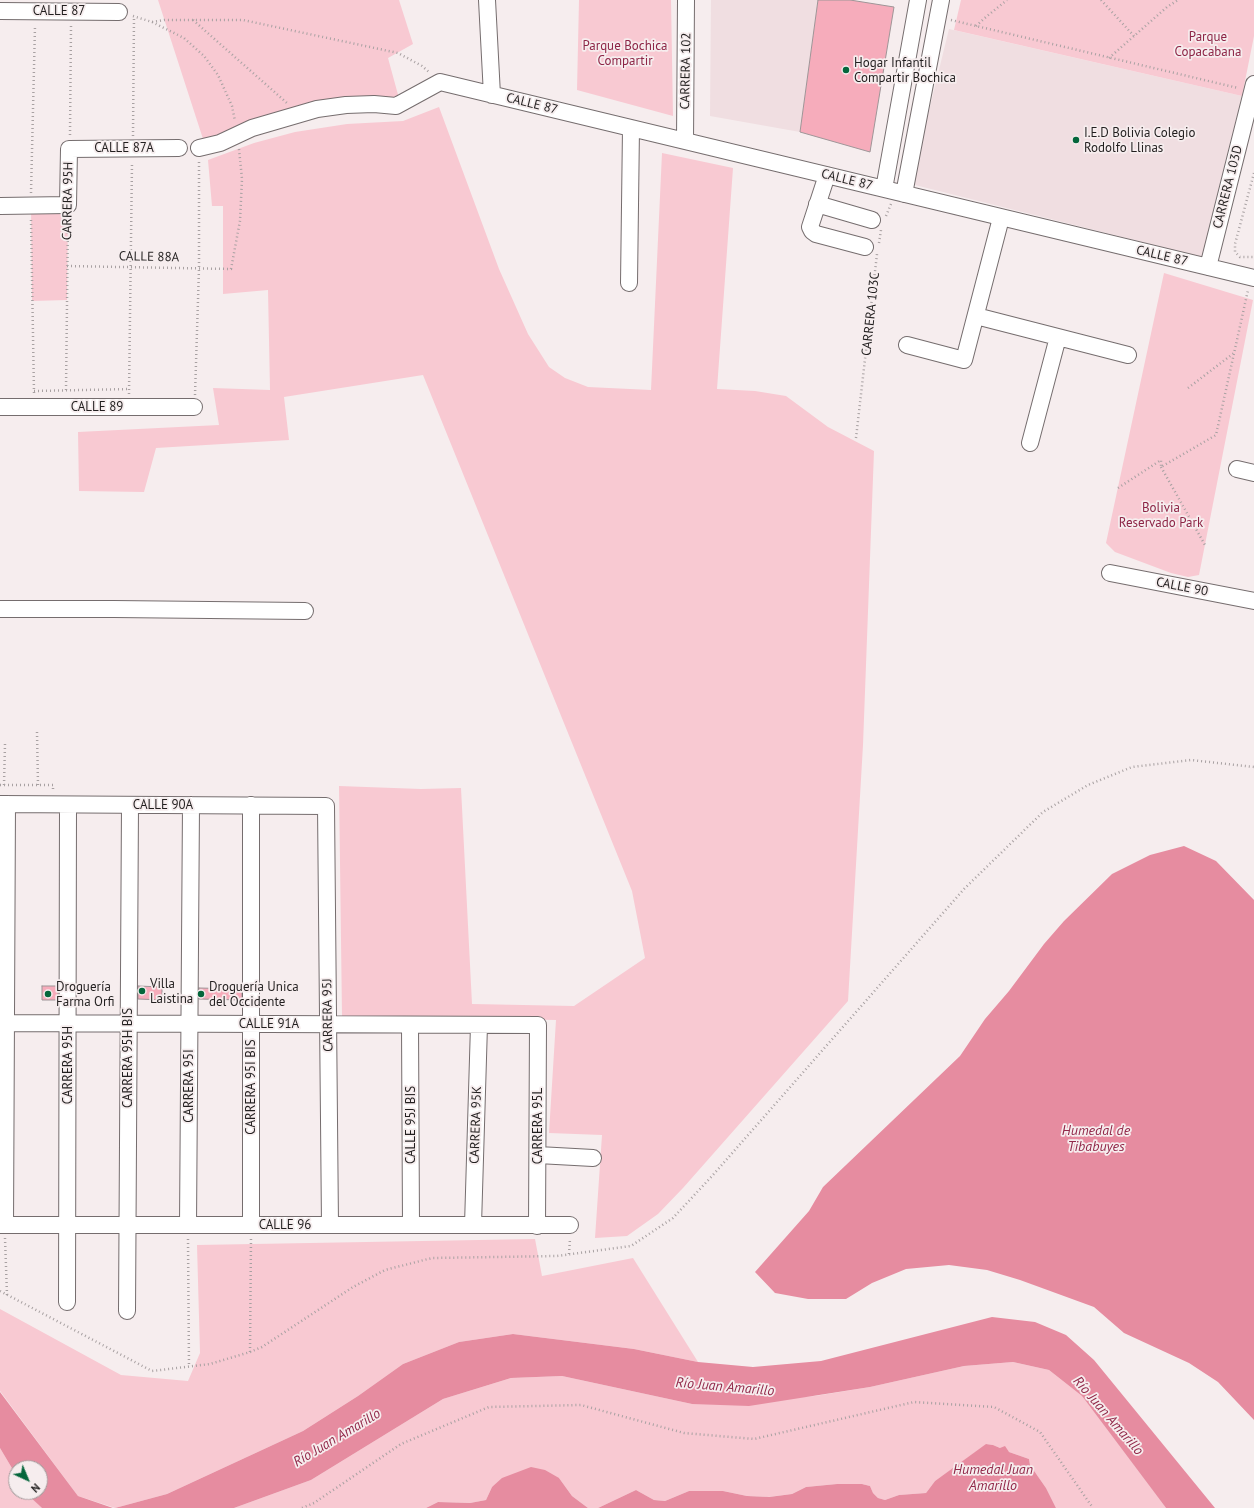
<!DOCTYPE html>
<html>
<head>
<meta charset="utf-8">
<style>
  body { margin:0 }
  #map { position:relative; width:1254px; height:1508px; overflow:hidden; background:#f6edee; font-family:"PT Sans",sans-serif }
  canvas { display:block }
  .north { position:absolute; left:8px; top:1460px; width:40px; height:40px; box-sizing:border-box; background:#f6edee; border:1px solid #a19b9b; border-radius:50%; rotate:136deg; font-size:11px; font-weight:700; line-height:16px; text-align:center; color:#221f1f }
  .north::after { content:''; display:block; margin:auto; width:14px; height:18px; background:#04663b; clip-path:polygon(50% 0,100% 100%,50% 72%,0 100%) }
</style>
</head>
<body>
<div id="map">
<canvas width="1254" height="1508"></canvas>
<div class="north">N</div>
</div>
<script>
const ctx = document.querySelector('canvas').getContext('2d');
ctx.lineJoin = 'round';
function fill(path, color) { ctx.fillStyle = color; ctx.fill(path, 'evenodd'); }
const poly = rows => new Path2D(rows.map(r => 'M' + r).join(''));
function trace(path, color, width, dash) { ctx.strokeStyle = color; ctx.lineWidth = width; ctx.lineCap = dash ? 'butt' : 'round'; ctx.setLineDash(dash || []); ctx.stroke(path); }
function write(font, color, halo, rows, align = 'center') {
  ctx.font = font + ' "PT Sans",sans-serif'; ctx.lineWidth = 3.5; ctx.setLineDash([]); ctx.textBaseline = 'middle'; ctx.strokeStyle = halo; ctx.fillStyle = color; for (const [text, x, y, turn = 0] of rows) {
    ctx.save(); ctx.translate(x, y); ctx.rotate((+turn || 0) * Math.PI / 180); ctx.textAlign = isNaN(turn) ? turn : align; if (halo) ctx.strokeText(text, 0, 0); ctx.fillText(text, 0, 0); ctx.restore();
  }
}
const built = poly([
  [711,0,818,0,800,132,710,116],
  [949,29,1242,96,1202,257,911,184]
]);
const green = poly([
  [158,0,399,0,413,44,388,58,400,102,375,103,204,142],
  [579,0,671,0,673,116,577,90],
  [961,0,1254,0,1254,36,1242,96,954,30],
  [439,107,499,269,528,334,549,367,565,378,588,387,651,390,662,153,733,168,717,389,755,391,786,396,828,427,874,451,863,745,848,1001,683,1188,658,1214,627,1236,595,1238,602,1135,549,1133,556,1020,342,1016,339,786,421,789,461,788,472,1004,574,1006,645,958,632,891,423,375,284,397,289,440,156,448,144,492,79,491,78,432,219,425,213,388,270,390,268,290,223,294,223,206,212,206,208,160,254,143,295,132,347,124,403,121],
  [31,206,68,206,67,300,32,301],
  [1164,273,1253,300,1199,575,1188,577,1171,573,1115,552,1106,543],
  [535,1239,542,1276,633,1258,698,1362,634,1349,513,1334,459,1342,403,1364,358,1396,303,1431,167,1494,115,1508,78,1496,0,1391,0,1309,121,1375,188,1381,200,1353,197,1245],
  [1013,1362,1049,1370,1082,1396,1166,1508,1056,1508,1046,1488,1030,1465,1029,1459,1009,1452,993,1445,987,1444,935,1481,926,1493,899,1495,885,1500,878,1498,873,1493,870,1486,862,1484,837,1484,806,1487,792,1494,768,1497,747,1496,723,1491,689,1491,665,1501,654,1500,636,1490,598,1508,588,1508,572,1496,559,1478,492,1487,486,1500,470,1503,438,1502,426,1508,234,1508,311,1480,443,1399,511,1378,562,1376,692,1404,815,1396,870,1387,964,1366],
  [0,1448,16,1475,16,1492,26,1492,42,1508,0,1508]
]);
const water = poly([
  [1184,846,1216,861,1254,900,1254,1420,1218,1382,1189,1363,1124,1333,1094,1307,1020,1280,987,1270,949,1265,906,1269,872,1283,846,1299,808,1299,775,1293,755,1272,809,1211,823,1187,960,1056,985,1019,1009,991,1044,944,1064,921,1112,874,1150,855],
  [992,1317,1035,1322,1066,1335,1094,1360,1215,1508,1166,1508,1082,1396,1049,1370,1013,1362,964,1366,870,1387,749,1406,692,1404,562,1376,511,1378,443,1399,311,1480,234,1508,115,1508,167,1494,303,1431,358,1396,403,1364,459,1342,513,1334,634,1349,698,1362,753,1367,821,1361],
  [0,1392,78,1496,113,1508,42,1508,28,1495,26,1492,40,1492,40,1468,16,1468,16,1475,0,1448],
  [986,1444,993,1445,1000,1448,1005,1446,1009,1452,1029,1459,1030,1465,1046,1488,1056,1508,598,1508,636,1490,654,1500,665,1501,689,1491,723,1491,747,1496,769,1497,792,1494,806,1487,837,1484,862,1484,870,1486,873,1493,878,1498,885,1500,899,1495,926,1493,935,1481],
  [531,1467,545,1470,559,1478,572,1496,588,1508,426,1508,438,1502,470,1503,486,1500,492,1487,502,1478]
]);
const building = poly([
  [818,0,850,0,894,7,870,152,800,132,818,0],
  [42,986,58,986,58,1000,42,1000,42,986],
  [138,986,162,987,162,1000,138,999,138,986],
  [199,988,242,989,242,1000,199,999,199,988]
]);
const path = poly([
  [1101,0,1134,36],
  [133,16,152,22,164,20,243,20,398,53,422,66,429,72],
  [193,20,287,103],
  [951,20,1238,88],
  [152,22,184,38,204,56,218,75,232,106,235,121],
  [976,26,986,17,1007,0],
  [1109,58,1167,7,1178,0],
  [70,135,71,26],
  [133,136,134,16],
  [1254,173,1235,244,1235,252,1240,257,1254,257],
  [31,193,35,26],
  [886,216,891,204],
  [31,220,34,393],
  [879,243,881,230],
  [67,266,231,269,240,221,242,179,239,149],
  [1188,388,1234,353],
  [66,390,68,218],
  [34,391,129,389],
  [129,394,132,163],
  [195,395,199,268,199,162],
  [856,438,877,254],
  [1161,467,1205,545],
  [1118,488,1161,460,1161,467,1216,435,1248,290],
  [37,732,38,785],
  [0,785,53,785,53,790],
  [4,785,5,744],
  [5,1238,7,1295],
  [188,1239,189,1367],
  [569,1254,570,1239],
  [0,1291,152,1371,210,1364,250,1352,262,1347,353,1287,385,1270,432,1258,557,1256,631,1246,673,1218,713,1175,964,889,1043,812,1088,785,1132,767,1191,760,1254,767],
  [250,1352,251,1238],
  [302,1508,314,1503,401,1444,489,1407,581,1405,684,1433,754,1439,914,1402,994,1407,1040,1432,1093,1508]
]);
const minor = poly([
  [487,0,492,95],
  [0,11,119,12],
  [685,141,686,0],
  [199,148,220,143,252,128,317,109,346,105,374,104,396,106,440,82,1254,278],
  [827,175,810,227,812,231,816,234,865,247],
  [884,189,918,0],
  [904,194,941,0],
  [817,204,872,220],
  [0,206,68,205,69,149,179,148],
  [1208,267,1254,84],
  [629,283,631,128],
  [976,316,1128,355],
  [907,345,964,360,1001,218],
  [0,407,194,407],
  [1030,443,1058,337],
  [1237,469,1254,473],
  [1110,573,1254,601],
  [0,609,114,609,305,611],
  [0,804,326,806,330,1225],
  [251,805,251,1225],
  [0,1023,538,1025,537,1226],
  [410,1025,411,1225],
  [538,1155,593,1158],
  [0,1225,570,1225],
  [5,1225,7,804],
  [188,1225,191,805],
  [473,1225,479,1025],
  [67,1302,68,805],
  [127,1311,130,805]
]);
const markers = [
  [846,70,4,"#04663b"],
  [1076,140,4,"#04663b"],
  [142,991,4,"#04663b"],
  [48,994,4,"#04663b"],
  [201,994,4,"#04663b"]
];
const streetNames = [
  ["CALLE 87",59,11],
  ["CARRERA 102",686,71,-89],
  ["CALLE 87",532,104,14],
  ["CALLE 87A",124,148],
  ["CALLE 87",847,180,14],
  ["CARRERA 103D",1228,187,-76],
  ["CARRERA 95H",68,201,-89],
  ["CALLE 87",1162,256,13],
  ["CALLE 88A",149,257,1],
  ["CARRERA 103C",871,314,-84],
  ["CALLE 89",97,407],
  ["CALLE 90",1182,587,11],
  ["CALLE 90A",163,805],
  ["CARRERA 95J",328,1015,-91],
  ["CALLE 91A",269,1024],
  ["CARRERA 95H BIS",128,1058,-90],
  ["CARRERA 95H",68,1065,-90],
  ["CARRERA 95I",189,1086,-90],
  ["CARRERA 95I BIS",251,1087,-90],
  ["CALLE 95J BIS",411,1125,-90],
  ["CARRERA 95K",476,1125,-88],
  ["CARRERA 95L",538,1126,-90],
  ["CALLE 96",285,1225]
];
const parkNames = [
  ["Parque",1208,37],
  ["Copacabana",1208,52],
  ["Parque Bochica",625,46],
  ["Compartir",625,61],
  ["Bolivia",1161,508],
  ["Reservado Park",1161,523]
];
const poiNames = [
  ["Hogar Infantil",854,63],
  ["Compartir Bochica",854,78],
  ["I.E.D Bolivia Colegio",1084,133],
  ["Rodolfo Llinas",1084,148],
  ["Villa",150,984],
  ["Laistina",150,999],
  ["Droguería",56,987],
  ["Farma Orfi",56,1002],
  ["Droguería Unica",209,987],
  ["del Occidente",209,1002]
];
const waterNames = [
  ["Humedal de",1096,1131],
  ["Tibabuyes",1096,1147],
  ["Río Juan Amarillo",725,1387,5],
  ["Río Juan Amarillo",1108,1416,49],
  ["Río Juan Amarillo",337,1438,-31],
  ["Humedal Juan",993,1470],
  ["Amarillo",993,1486]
];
fill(built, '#f0dee1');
fill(green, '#f8c9d2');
fill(water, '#e68ca0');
fill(building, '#f6acbb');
trace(building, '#9e9597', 1);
trace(minor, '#756d6e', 18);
trace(path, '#a8a1a2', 2.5, [1, 3]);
trace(minor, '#fff', 16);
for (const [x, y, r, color] of markers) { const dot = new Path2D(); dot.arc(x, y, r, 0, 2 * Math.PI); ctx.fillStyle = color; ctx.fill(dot); trace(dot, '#f6edee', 1.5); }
write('13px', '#221f1f', '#f6edee', streetNames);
write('13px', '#8d2546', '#f6edee', parkNames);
write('13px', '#221f1f', '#f6edee', poiNames, 'left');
write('italic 14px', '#92294a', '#f6edee', waterNames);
</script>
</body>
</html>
